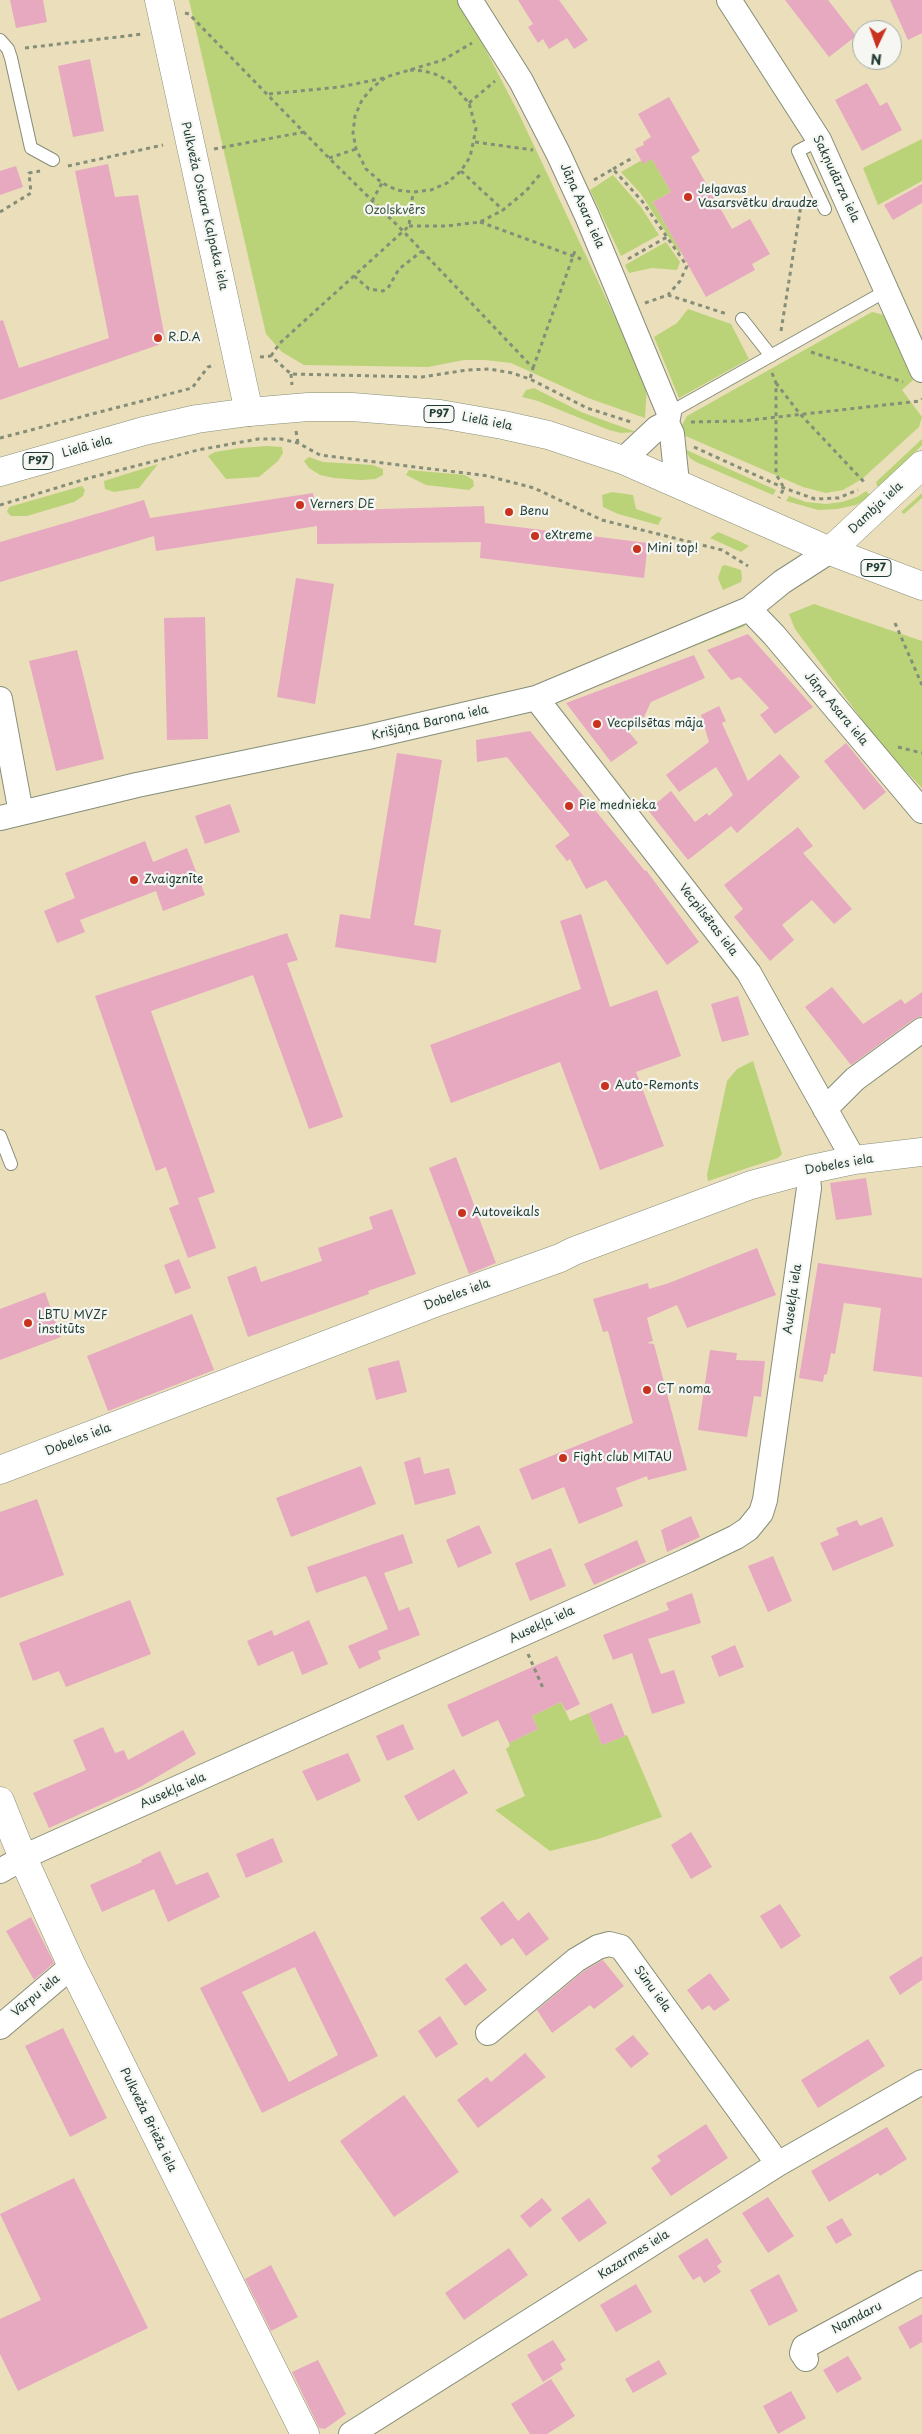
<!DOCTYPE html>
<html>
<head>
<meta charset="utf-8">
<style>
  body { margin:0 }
  #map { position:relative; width:922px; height:2434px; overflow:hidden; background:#ebdebb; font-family:"Playpen Sans",sans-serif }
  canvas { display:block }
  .north { position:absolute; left:852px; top:20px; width:50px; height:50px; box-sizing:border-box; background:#f6f6f2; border:1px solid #a0aca6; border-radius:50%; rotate:183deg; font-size:14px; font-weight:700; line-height:20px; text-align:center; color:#1f3d34 }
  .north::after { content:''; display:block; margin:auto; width:18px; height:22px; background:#c8321e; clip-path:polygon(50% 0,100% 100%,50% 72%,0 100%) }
</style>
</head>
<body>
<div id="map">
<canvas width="922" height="2434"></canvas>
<div class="north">N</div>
</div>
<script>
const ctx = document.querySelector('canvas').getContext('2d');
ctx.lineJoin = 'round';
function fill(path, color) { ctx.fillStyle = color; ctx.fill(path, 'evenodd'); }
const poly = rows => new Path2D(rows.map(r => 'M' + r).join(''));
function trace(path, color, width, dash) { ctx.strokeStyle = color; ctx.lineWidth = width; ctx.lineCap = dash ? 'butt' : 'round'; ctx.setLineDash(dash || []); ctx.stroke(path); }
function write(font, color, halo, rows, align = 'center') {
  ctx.font = font + ' "Playpen Sans",sans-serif'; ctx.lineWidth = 4.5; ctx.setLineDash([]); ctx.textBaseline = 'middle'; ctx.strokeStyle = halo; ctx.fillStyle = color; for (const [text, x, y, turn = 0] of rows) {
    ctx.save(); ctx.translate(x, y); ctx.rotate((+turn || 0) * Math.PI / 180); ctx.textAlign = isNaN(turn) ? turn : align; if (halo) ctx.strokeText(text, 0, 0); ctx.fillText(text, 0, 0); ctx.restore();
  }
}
const green = poly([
  [189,0,460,0,519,114,647,385,645,418,588,398,511,363,485,360,464,360,428,367,304,365,282,352,266,334],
  [922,139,922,181,878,205,863,168],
  [652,159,671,192,653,202,681,252,679,253,641,194,621,172,642,160],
  [613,175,641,207,659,235,621,256,590,190],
  [666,242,680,262,677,270,652,268,629,273,625,265],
  [688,309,731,324,749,359,679,398,654,337,677,323],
  [872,312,884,315,913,380,902,390,922,417,919,427,862,479,843,490,826,493,803,487,681,434,681,427,687,416],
  [534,388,581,412,636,432,621,433,609,430,538,401,522,397,526,390],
  [922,439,922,445,881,487,877,486,876,482],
  [267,446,282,447,283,453,278,461,259,477,226,479,208,456,215,452,240,448],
  [684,449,776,490,773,495,696,462,690,458],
  [309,457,323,462,373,465,383,469,383,475,375,479,361,480,334,478,320,475,309,468,304,461],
  [158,464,139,488,114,492,105,489,104,481],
  [409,470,465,475,473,480,474,486,469,490,426,485,406,475],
  [82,486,85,490,83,496,74,502,27,516,11,516,7,512,9,507],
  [866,491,870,495,866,499,856,505,837,509,818,510,786,501,789,496,806,502,826,504,842,502,857,497],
  [612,492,633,495,636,509,662,518,658,525,618,514,603,507,602,495],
  [922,493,922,498,904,514,901,512],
  [718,532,739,541,749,546,741,552,710,538],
  [725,565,741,570,742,578,741,582,723,590,718,578,722,566],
  [814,604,922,641,922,788,880,744,795,629,789,614],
  [743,624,745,626,564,697],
  [753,1061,782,1154,778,1158,708,1181,707,1175,727,1081,737,1069],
  [561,1702,570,1721,589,1713,602,1745,627,1735,662,1817,598,1839,550,1851,495,1810,525,1796,506,1749,510,1746,509,1743,538,1729,532,1716]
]);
const building = poly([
  [10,0,43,0,47,22,16,28],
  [518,0,559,0,588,40,574,49,567,38,549,49,543,39,538,43,528,27,533,24],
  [785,0,828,0,856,36,829,57],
  [890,0,922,0,922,33,908,40],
  [90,59,104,131,73,137,58,66],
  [867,83,880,106,887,102,902,130,862,151,835,100],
  [669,97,700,151,691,157,732,229,750,219,770,254,752,264,755,270,706,297,653,202,671,192,652,159,643,164,635,149,644,145,643,142,651,137,638,114],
  [108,164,115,197,138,195,165,339,158,345,0,400,0,321,3,320,19,368,109,338,75,171],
  [16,166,23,187,0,195,0,171],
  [922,184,922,203,893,220,884,205],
  [313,493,316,511,484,506,485,523,648,543,644,578,480,558,481,542,317,544,317,526,156,551,154,536,0,582,0,542,144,500,150,518],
  [296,578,334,584,315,704,277,697],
  [205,617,208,739,167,740,164,618],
  [748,634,813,707,775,734,760,715,769,708,740,677,731,680,707,650],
  [77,650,104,759,56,771,29,661],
  [694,655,705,678,651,702,644,717,622,724,638,743,611,762,566,703],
  [719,706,726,721,722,723,748,781,780,754,800,777,737,833,731,826,688,860,648,810,671,791,695,822,707,813,709,816,733,795,716,767,679,792,666,775,709,742,701,715],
  [530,731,645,871,646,870,699,942,667,965,606,880,586,889,570,859,567,861,555,846,570,835,507,757,477,762,476,740],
  [846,743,886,792,864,810,824,761],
  [397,753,442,760,414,925,441,930,436,963,335,947,340,914,370,919],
  [230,804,240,832,205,844,195,816],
  [798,827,813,846,803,853,852,909,834,924,812,900,782,925,794,940,770,961,734,917,743,909,724,885],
  [145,841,153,862,187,848,205,895,163,911,156,891,80,920,85,932,57,943,44,911,75,898,65,873],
  [581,914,610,1007,657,990,681,1056,636,1072,664,1146,600,1170,560,1062,451,1103,430,1045,581,989,560,921],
  [287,933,298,960,287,963,343,1117,309,1129,253,975,151,1011,215,1192,198,1198,216,1248,188,1258,169,1208,179,1204,166,1167,156,1171,95,996],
  [832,987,863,1024,901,999,905,1004,922,992,922,1016,914,1019,851,1065,805,1007],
  [738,996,749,1035,722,1042,711,1004],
  [456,1157,496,1263,469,1274,429,1168],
  [866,1178,872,1215,836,1220,830,1183],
  [392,1209,416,1274,368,1291,369,1294,248,1337,227,1277,256,1266,261,1282,322,1261,318,1248,373,1229,369,1217],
  [757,1248,776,1295,687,1328,677,1305,647,1318,653,1341,647,1343,654,1344,687,1470,648,1480,647,1476,616,1488,623,1506,579,1524,564,1487,532,1500,519,1469,633,1423,608,1331,603,1332,593,1299,648,1283,649,1289,669,1283],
  [179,1259,191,1288,175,1294,164,1265],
  [818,1263,922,1278,922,1377,873,1371,881,1308,844,1303,835,1354,831,1353,827,1374,824,1375,823,1382,799,1378],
  [45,1292,61,1337,0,1360,0,1309],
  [192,1314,214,1370,108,1411,87,1356],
  [710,1350,737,1353,736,1360,765,1361,761,1397,754,1396,747,1437,698,1430],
  [399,1360,407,1392,376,1400,368,1368],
  [420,1457,424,1474,449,1468,456,1494,415,1505,404,1462],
  [361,1466,376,1504,291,1537,276,1498],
  [37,1499,64,1575,0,1598,0,1512],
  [691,1516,700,1537,667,1552,661,1530],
  [882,1517,894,1546,833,1571,820,1543,839,1535,836,1528,857,1520,860,1526],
  [479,1525,492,1553,458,1568,446,1540],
  [403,1534,413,1563,384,1573,399,1611,409,1607,420,1635,378,1651,381,1659,359,1669,348,1646,388,1629,367,1578,365,1576,316,1593,307,1567],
  [637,1540,646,1562,594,1585,584,1564],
  [551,1548,566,1586,530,1601,515,1563],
  [773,1556,792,1601,768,1612,748,1566],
  [692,1593,701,1623,648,1639,661,1674,674,1670,685,1703,652,1714,632,1653,613,1660,603,1635,669,1610,666,1603],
  [130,1600,151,1654,66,1687,59,1671,33,1681,19,1643],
  [309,1620,328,1664,302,1675,293,1651,258,1666,247,1641,272,1630,274,1636],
  [735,1645,744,1667,719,1677,711,1656],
  [557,1656,580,1704,566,1711,561,1702,532,1716,538,1729,509,1743,498,1720,462,1737,447,1705],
  [612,1703,625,1736,602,1745,589,1713],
  [403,1724,414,1749,387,1761,376,1736],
  [103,1727,115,1753,124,1750,128,1760,183,1730,196,1754,140,1787,49,1828,33,1793,86,1770,73,1740],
  [348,1753,361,1781,317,1801,302,1771],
  [454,1769,468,1793,418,1821,404,1796],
  [691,1832,712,1867,691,1879,671,1845],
  [273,1838,283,1862,246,1878,236,1854],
  [160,1851,176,1885,208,1872,220,1897,168,1922,154,1889,102,1912,90,1885,142,1862,141,1860],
  [503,1901,518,1921,529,1912,549,1939,526,1956,513,1938,501,1946,480,1918],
  [780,1904,801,1936,781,1949,760,1916],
  [31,1917,54,1963,34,1980,6,1931],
  [315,1931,378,2056,262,2113,200,1988],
  [295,1967,338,2055,289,2082,242,1992],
  [922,1956,922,1980,900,1995,889,1977],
  [603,1960,624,1986,594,2009,590,2005,552,2033,537,2010,584,1971],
  [466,1963,487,1990,465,2006,445,1979],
  [710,1973,730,2000,714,2011,709,2005,702,2010,687,1990],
  [440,2016,458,2044,436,2058,418,2031],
  [63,2028,107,2118,70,2137,25,2046],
  [633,2035,649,2054,631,2068,615,2049],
  [868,2039,885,2066,818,2108,801,2080],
  [525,2053,546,2077,478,2128,457,2100,487,2077,491,2082],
  [404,2095,459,2172,394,2217,340,2141],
  [706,2124,728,2158,671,2196,651,2168,661,2161,657,2156],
  [887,2127,907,2159,880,2176,878,2173,829,2202,811,2171],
  [74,2178,148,2328,18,2391,0,2354,0,2319,41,2300,0,2214],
  [768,2197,794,2236,768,2253,742,2213],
  [542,2198,552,2210,530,2228,520,2216],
  [589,2198,607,2223,579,2242,561,2218],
  [842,2218,852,2235,836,2244,826,2227],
  [707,2238,722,2262,717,2266,721,2272,704,2283,700,2276,693,2280,678,2256],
  [509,2248,528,2275,464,2320,445,2293],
  [271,2265,298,2317,271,2331,245,2279],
  [779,2274,798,2311,769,2326,750,2290],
  [636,2284,652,2312,616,2332,600,2305],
  [922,2314,922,2342,910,2349,898,2327],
  [553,2340,566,2360,560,2364,563,2369,543,2382,527,2355],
  [848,2356,862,2379,837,2393,823,2370],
  [318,2360,346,2414,325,2429,319,2428,292,2372],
  [659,2360,667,2374,633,2393,625,2379],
  [551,2379,575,2416,547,2434,530,2434,511,2404],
  [791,2391,806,2418,778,2434,763,2406]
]);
const path = poly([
  [185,13,189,14,329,158,403,231,533,368,530,379],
  [25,48,143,34],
  [410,70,424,71,438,75,450,82,469,103,476,129,470,157,461,171,447,183,431,190,413,192,397,190,382,183,366,169,356,149,353,133,355,116,362,100,372,88,386,77,443,60,472,43],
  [269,94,340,87,384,78],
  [469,103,495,81],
  [475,142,533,150],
  [214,149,304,132],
  [329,158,356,149],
  [68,166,163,145],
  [613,169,634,157],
  [461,171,503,210],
  [594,180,613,169,642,201,687,266,680,281,668,295],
  [372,201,382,183],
  [0,212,31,193,29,173,40,171],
  [480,222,581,259],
  [409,226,447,226,480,222,503,210,526,191,542,172],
  [628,259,667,237],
  [354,276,369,289,383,291,388,288,399,269,422,251],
  [645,303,668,295,727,314],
  [781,331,802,199],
  [811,352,903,382],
  [271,356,280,343,409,226,413,192],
  [260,357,271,356,291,374,422,377,467,370,489,369,512,373,530,379,587,408,631,422],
  [533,368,576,248],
  [772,373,776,383,776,474,784,488,779,498],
  [291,374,292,385],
  [776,383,800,414,866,484],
  [691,422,742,421,920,401,922,399],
  [296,431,298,443],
  [0,438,192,388,208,367,215,365],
  [694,447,784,488,815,499,838,498,858,490],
  [0,505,89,478,198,450,258,439,281,439,298,443,320,455,488,476,534,488,602,520,722,550,748,566],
  [895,623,922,685],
  [898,747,922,753],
  [528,1654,543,1688]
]);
const service = poly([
  [0,40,8,49,11,58,31,148,53,160],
  [819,140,798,151,825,209],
  [742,319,771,356],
  [669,413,886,291],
  [0,1136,11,1164]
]);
const minor = poly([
  [470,0,521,81,558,153,587,216,669,413,667,423,672,434,677,483],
  [729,0,819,140,922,370],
  [623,460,657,428,667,423],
  [749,609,774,635,922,811],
  [536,698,749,973,854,1160],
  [0,699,21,813],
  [0,818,137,785,368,737,536,698,749,609,782,582,830,551],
  [825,1109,855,1079,922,1030],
  [0,1871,32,1853,688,1560,736,1537,748,1529,761,1513,765,1500,809,1188,807,1170],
  [0,2027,72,1966],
  [488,2033,576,1960,598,1947,609,1944,621,1947,778,2164],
  [806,2359,802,2353,804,2347,922,2283],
  [351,2434,778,2164,922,2082]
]);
const tertiary = poly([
  [159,0,249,412],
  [830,551,922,465],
  [0,1470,440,1301,560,1258,574,1251,751,1185,807,1170,854,1160,922,1152],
  [0,1801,23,1858,72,1966,305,2434]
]);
const primary = poly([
  [0,472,144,431,197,419,249,412,308,407,352,407,440,414,503,425,548,435,623,460,830,551,922,586]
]);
const markers = [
  [688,197,5,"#c8321e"],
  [158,338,5,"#c8321e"],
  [300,505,5,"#c8321e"],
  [509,512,5,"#c8321e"],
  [535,536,5,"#c8321e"],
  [637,549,5,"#c8321e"],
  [597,724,5,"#c8321e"],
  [569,806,5,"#c8321e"],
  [134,880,5,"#c8321e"],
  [605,1086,5,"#c8321e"],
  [462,1213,5,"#c8321e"],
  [28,1323,5,"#c8321e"],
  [647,1390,5,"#c8321e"],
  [563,1458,5,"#c8321e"]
];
const shields = [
  [439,414,30],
  [38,461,30],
  [876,568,30]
];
const shieldNames = [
  ["P97",439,414],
  ["P97",38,461],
  ["P97",876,568]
];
const streetNames = [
  ["Sakņudārza iela",836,179,65],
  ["Pulkveža Oskara Kalpaka iela",204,206,77],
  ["Jāņa Asara iela",582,206,66],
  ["Lielā iela",487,422,11],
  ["Lielā iela",87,447,-16],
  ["Dambja iela",876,508,-43],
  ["Jāņa Asara iela",836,709,50],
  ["Krišjāņa Barona iela",430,723,-13],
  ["Vecpilsētas iela",708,920,52],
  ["Dobeles iela",839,1165,-10],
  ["Dobeles iela",457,1295,-20],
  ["Ausekļa iela",793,1299,-82],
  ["Dobeles iela",78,1440,-21],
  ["Ausekļa iela",542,1625,-25],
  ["Ausekļa iela",173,1791,-24],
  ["Sūnu iela",652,1989,54],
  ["Vārpu iela",36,1996,-40],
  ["Pulkveža Brieža iela",148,2120,64],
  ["Kazarmes iela",634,2255,-32],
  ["Namdaru",857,2318,-28]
];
const poiNames = [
  ["Jelgavas",698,190],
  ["Vasarsvētku draudze",698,204],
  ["R.D.A",168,338],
  ["Verners DE",310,505],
  ["Benu",519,512],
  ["eXtreme",545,536],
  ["Mini top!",647,549],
  ["Vecpilsētas māja",607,724],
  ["Pie mednieka",579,806],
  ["Zvaigznīte",144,880],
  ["Auto-Remonts",615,1086],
  ["Autoveikals",472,1213],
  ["LBTU MVZF",38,1316],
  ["institūts",38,1330],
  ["CT noma",657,1390],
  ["Fight club MITAU",573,1458]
];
const parkNames = [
  ["Ozolskvērs",395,211]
];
fill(green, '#bbd378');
fill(building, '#e6a9c0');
trace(service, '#858e78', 14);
trace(minor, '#858e78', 26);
trace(tertiary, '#858e78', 29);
trace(primary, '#858e78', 29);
trace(path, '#858e78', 3, [4, 4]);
trace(service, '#fff', 12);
trace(minor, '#fff', 24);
trace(tertiary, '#fff', 28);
trace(primary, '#fff', 28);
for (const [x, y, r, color] of markers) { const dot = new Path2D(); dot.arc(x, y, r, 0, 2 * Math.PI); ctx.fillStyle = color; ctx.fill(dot); trace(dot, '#f6f6f2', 2); }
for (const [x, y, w] of shields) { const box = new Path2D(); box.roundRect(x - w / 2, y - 8.5, w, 17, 4); ctx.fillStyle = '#f6f6f2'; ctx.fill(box); trace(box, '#1f3d34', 1); }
write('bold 11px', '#1f3d34', null, shieldNames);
write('12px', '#1f3d34', '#f6f6f2', streetNames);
write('12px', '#1f3d34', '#f6f6f2', poiNames, 'left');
write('12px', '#3e5b42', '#f6f6f2', parkNames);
</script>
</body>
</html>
